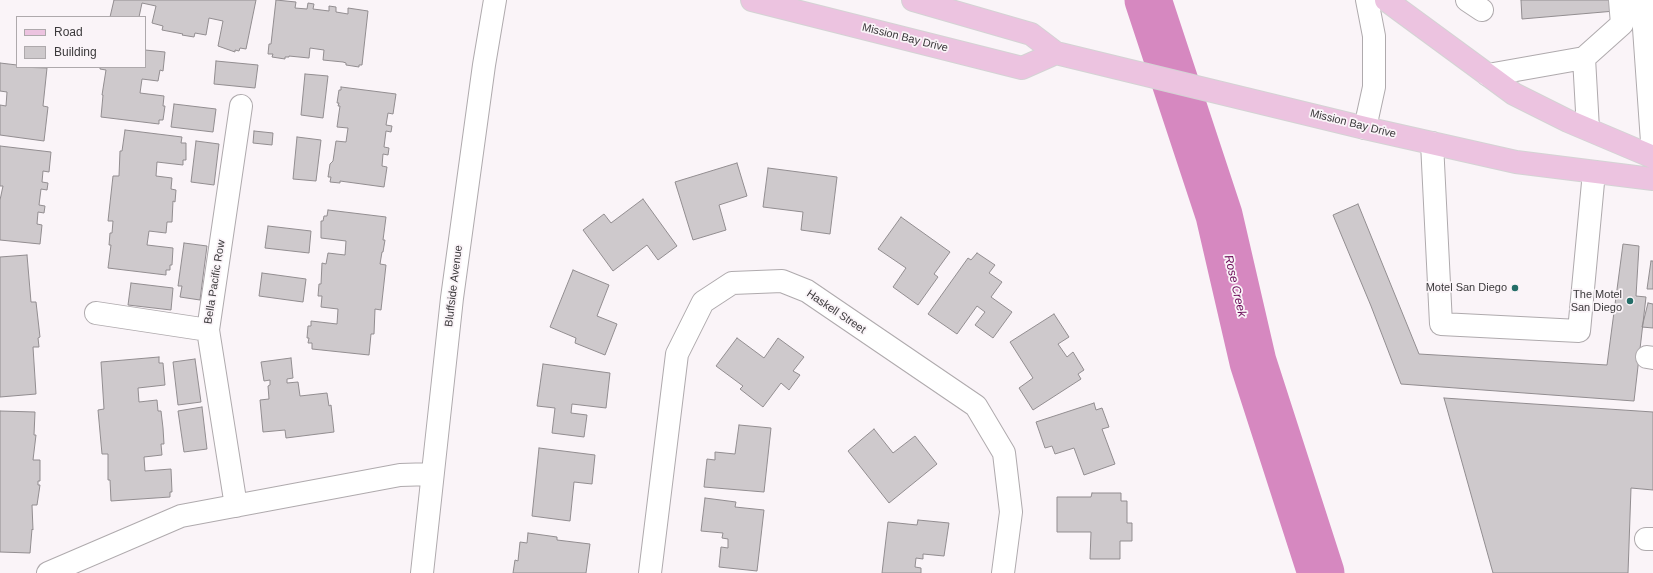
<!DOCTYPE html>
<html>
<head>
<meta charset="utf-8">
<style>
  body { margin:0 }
  #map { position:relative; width:1653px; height:573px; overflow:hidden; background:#faf4f8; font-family:Arial,sans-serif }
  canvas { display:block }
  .legend { position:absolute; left:16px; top:16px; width:130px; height:52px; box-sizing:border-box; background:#faf4f8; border:1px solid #aea9ac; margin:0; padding:5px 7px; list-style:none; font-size:12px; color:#3b393b }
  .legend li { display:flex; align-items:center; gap:8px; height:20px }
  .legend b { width:20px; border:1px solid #aea9ac }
</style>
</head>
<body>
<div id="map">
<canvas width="1653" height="573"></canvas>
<ul class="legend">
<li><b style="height:5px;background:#ecc3e0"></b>Road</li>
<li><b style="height:11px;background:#cec9cc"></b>Building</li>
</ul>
</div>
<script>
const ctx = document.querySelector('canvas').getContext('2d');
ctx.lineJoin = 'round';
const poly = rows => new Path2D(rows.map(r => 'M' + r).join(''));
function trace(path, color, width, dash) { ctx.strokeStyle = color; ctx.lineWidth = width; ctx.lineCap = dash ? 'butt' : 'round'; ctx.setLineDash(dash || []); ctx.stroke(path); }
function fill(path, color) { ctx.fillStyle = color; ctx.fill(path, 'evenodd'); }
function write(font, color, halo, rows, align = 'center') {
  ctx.font = font + ' Arial,sans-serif'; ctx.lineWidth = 3.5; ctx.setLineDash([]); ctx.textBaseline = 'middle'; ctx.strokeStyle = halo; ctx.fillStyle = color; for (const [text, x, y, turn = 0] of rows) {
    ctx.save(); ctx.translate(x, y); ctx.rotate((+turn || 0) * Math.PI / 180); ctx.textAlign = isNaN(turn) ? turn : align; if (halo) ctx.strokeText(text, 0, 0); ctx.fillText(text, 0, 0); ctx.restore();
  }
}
const river = poly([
  [1148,0,1219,215,1253,362,1321,573]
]);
const building = poly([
  [114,0,256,0,246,49,240,48,239,51,235,50,235,52,218,46,223,21,209,18,206,35,195,33,194,37,182,35,183,34,162,30,163,26,152,23,156,6,142,3,139,17,110,17,114,0],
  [276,0,296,2,295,8,307,9,308,3,314,4,313,9,329,11,329,6,336,7,336,12,348,14,348,8,368,11,362,65,359,65,359,67,346,65,346,63,343,62,323,60,324,50,310,48,309,58,289,56,289,57,285,57,285,59,272,57,273,54,268,54,269,44,271,44,276,0],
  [1521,0,1614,0,1615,11,1522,19,1521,0],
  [145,50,165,52,163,71,160,70,158,81,142,79,140,93,164,96,163,106,165,106,163,120,159,120,159,124,101,117,103,95,102,95,106,70,100,69,100,67,145,67,145,50],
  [216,61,258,65,255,88,214,84,216,61],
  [0,63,17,65,17,67,47,68,43,106,48,107,44,141,0,135,0,105,6,106,7,92,0,91,0,63],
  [305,74,328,76,323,118,301,115,305,74],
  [341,87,396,94,393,114,388,113,386,125,392,126,391,132,386,131,384,147,389,148,388,155,383,154,382,166,387,167,384,187,340,181,340,183,330,182,331,177,328,177,330,164,333,161,336,141,346,142,348,128,337,127,340,106,338,106,339,103,337,103,339,90,341,90,341,87],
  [174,104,216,109,213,132,171,127,174,104],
  [125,130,182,137,181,143,186,143,186,160,183,160,183,165,157,162,156,176,172,178,171,189,176,190,175,202,173,201,172,222,167,222,166,233,149,231,147,245,173,248,172,265,170,265,170,270,166,270,166,275,108,268,111,245,109,245,110,233,112,233,113,221,108,221,113,176,119,176,120,151,122,151,125,130],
  [254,131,273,133,272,145,253,143,254,131],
  [297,137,321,140,316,181,293,179,297,137],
  [196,141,219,144,214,185,191,182,196,141],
  [0,146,51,152,49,172,43,171,42,182,48,183,47,190,41,189,39,205,45,206,44,213,38,212,37,224,42,225,40,244,0,240,0,200,3,186,0,186,0,146],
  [737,163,747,196,719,205,726,230,693,240,675,182,737,163],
  [768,168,837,177,830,234,801,230,803,212,763,207,768,168],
  [643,199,677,246,658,260,647,245,613,271,583,230,604,214,611,223,643,199],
  [1358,204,1419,354,1607,365,1623,244,1639,246,1636,296,1646,297,1634,401,1401,384,1371,306,1333,215,1358,204],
  [328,210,386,217,383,240,385,240,383,252,382,252,380,264,386,265,381,310,375,309,374,334,371,334,369,355,312,349,312,343,308,343,309,338,307,338,308,326,311,326,311,321,337,324,338,309,321,307,322,296,318,296,319,284,321,284,322,263,326,264,328,253,345,255,346,241,321,238,321,221,323,221,324,216,327,216,328,210],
  [901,217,950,252,934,274,938,277,918,305,893,287,906,268,878,249,901,217],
  [268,226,311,231,309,253,265,248,268,226],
  [184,243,207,246,200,300,180,297,182,286,178,286,184,243],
  [977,253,995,265,989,273,1002,282,991,297,1012,312,993,338,975,325,985,312,977,306,957,334,928,314,968,258,971,260,977,253],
  [27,255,31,302,36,302,40,337,38,338,39,347,33,347,36,394,0,397,0,257,27,255],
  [1651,261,1653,261,1653,289,1647,289,1651,261],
  [573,270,609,285,597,316,617,324,605,355,575,343,576,338,550,327,573,270],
  [262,273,306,279,303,302,259,296,262,273],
  [131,283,173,288,171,310,128,305,131,283],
  [1648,303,1653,304,1653,328,1642,327,1648,303],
  [1054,314,1069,337,1058,344,1067,357,1073,352,1084,370,1078,374,1081,379,1033,410,1019,388,1033,378,1010,342,1054,314],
  [737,338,764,358,778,338,804,357,793,371,800,375,789,390,781,383,763,407,740,389,743,386,716,366,737,338],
  [159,357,159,363,163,363,165,385,138,388,139,402,157,400,158,411,161,411,163,428,164,444,161,444,162,455,144,457,145,471,171,469,172,492,170,492,170,497,111,501,110,480,108,480,108,454,102,454,98,410,104,409,101,362,159,357],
  [291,358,293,378,287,379,287,383,298,382,300,396,327,393,329,406,331,405,334,432,286,438,285,430,263,432,260,400,269,399,268,386,270,385,270,380,264,381,261,362,291,358],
  [195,359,201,402,178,405,173,362,195,359],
  [543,364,610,373,606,408,572,404,571,413,587,415,584,437,552,433,555,408,537,406,543,364],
  [1444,398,1653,412,1653,490,1631,488,1628,573,1493,573,1444,398],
  [1094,403,1096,410,1102,408,1109,427,1102,429,1115,464,1084,475,1074,448,1055,454,1052,446,1045,448,1036,422,1094,403],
  [202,407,207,449,184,452,178,411,202,407],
  [0,411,35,412,34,435,36,435,33,460,40,460,40,481,38,481,38,485,40,485,37,505,32,505,33,530,32,529,30,553,0,552,0,411],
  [739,425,771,428,764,492,704,487,707,459,715,460,715,452,735,454,739,425],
  [874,429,893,453,915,436,937,464,889,503,848,451,874,429],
  [539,448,595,455,592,484,574,482,570,521,532,516,539,448],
  [1092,493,1121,493,1121,501,1127,501,1127,523,1132,523,1132,541,1120,541,1120,559,1090,559,1091,532,1057,532,1057,497,1091,497,1092,493],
  [705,498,736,502,735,507,764,510,757,571,719,567,721,547,728,548,728,539,722,538,723,533,701,531,705,498],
  [918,520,949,523,944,556,923,554,923,559,916,558,915,567,921,568,921,573,882,573,888,522,917,525,918,520],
  [528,533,557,537,557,540,590,544,586,573,513,573,515,560,518,561,520,542,527,543,528,533]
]);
const minor = poly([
  [1467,0,1482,10],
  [1642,0,1653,156],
  [1584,58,1622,24,1620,0],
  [1488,75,1584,58,1588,129],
  [1365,128,1374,87,1374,36,1367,0],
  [1432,143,1441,324,1579,331,1594,172],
  [96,313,208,330],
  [1647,357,1653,358],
  [236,506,208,330,241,106],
  [1646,539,1653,539],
  [48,573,181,516,400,475,432,474],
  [422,573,452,298,484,65,495,0],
  [650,573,677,354,703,302,732,283,782,281,807,291,976,406,1004,453,1011,512,1003,573]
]);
const major = poly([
  [752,0,1022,68,1056,53],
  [913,0,1031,34,1056,53,1365,128,1516,162,1653,179],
  [1386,0,1514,94,1568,121,1653,157]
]);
const markers = [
  [1515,288,4,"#236d67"],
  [1630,301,4,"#236d67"]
];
const streetNames = [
  ["Mission Bay Drive",905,38,14],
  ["Mission Bay Drive",1353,124,14],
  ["Bella Pacific Row",215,282,-81],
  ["Bluffside Avenue",454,286,-83],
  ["Haskell Street",836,312,34]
];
const poiNames = [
  ["Motel San Diego",1507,288],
  ["The Motel",1622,295],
  ["San Diego",1622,308]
];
const waterNames = [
  ["Rose Creek",1235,286,77]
];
trace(river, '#d688c0', 47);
fill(building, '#cec9cc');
trace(building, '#928d90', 1);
trace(minor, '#afaaad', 24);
trace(major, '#d4d3d4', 24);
trace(minor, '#fff', 22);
trace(major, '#ecc3e0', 22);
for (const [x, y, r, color] of markers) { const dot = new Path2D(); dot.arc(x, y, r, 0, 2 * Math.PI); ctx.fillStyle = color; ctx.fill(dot); trace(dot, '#faf4f8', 1.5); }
write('11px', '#3b393b', '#faf4f8', streetNames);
write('11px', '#3b393b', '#faf4f8', poiNames, 'right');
write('italic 12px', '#6b0b58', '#faf4f8', waterNames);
</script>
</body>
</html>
